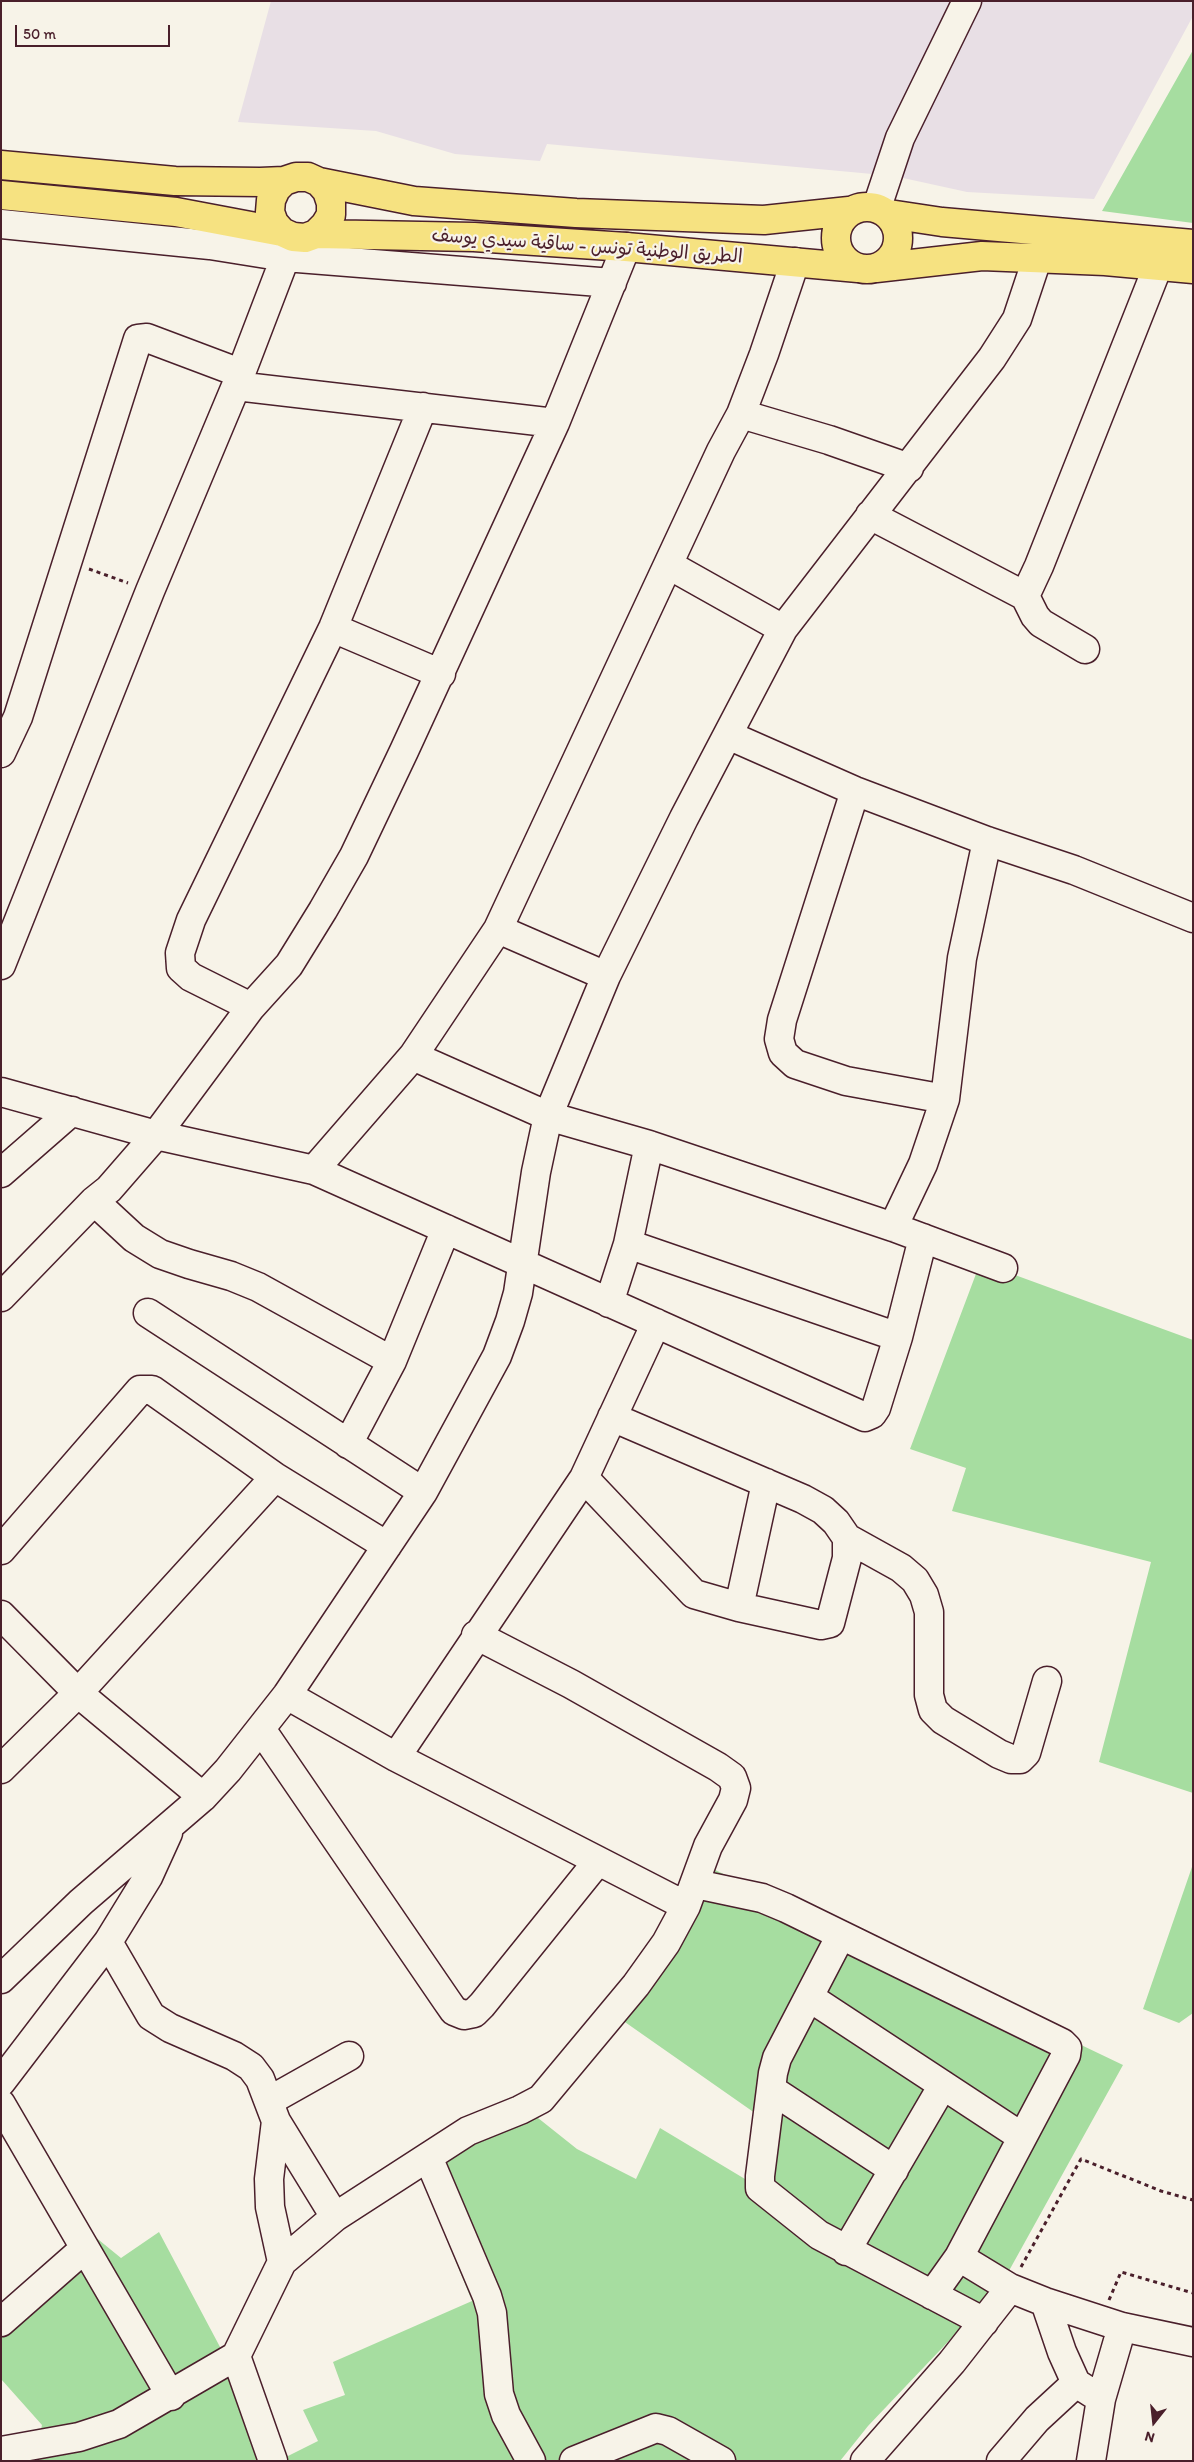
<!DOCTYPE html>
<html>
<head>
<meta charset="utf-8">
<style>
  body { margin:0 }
  #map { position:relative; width:1194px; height:2462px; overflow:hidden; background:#f7f3e8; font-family:Itim,sans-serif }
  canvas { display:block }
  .frame { position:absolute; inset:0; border:2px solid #4a1f2b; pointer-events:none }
  .north { position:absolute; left:1129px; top:2397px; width:50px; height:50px; -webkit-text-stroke:4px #f7f3e8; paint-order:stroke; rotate:196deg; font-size:14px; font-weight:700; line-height:20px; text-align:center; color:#4a1f2b }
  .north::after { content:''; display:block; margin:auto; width:18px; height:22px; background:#4a1f2b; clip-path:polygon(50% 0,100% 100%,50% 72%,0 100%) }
  .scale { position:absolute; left:15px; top:25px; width:155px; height:22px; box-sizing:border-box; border:2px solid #4a1f2b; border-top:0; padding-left:6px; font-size:15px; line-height:18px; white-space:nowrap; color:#4a1f2b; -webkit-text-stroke:4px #f7f3e8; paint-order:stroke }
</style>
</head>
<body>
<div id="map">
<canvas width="1194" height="2462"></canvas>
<div class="frame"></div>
<div class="north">N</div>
<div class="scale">50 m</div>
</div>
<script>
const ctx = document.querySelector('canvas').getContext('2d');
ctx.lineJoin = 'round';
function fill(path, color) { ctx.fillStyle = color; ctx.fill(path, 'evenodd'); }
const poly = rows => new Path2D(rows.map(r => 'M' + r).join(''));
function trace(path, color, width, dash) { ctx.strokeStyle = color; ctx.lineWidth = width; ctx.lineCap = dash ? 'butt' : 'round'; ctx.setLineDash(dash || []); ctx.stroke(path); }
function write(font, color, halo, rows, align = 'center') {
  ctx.font = font + ' Itim,"Playpen Sans Arabic",sans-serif'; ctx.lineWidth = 4.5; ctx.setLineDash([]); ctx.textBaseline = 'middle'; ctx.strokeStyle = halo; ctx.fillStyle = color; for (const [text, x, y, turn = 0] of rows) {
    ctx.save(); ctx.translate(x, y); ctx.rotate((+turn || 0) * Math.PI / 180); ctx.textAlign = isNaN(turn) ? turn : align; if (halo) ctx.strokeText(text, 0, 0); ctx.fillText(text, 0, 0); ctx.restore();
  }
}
const built = poly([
  [271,1,1193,1,1193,16,1094,199,967,192,894,176,547,144,540,161,455,154,376,131,238,122]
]);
const green = poly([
  [1193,50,1193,223,1102,211],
  [985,1250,1015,1275,1193,1340,1193,1793,1099,1762,1151,1562,952,1511,966,1468,910,1449],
  [1193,1864,1193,2013,1179,2023,1143,2009],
  [711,1868,1123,2065,1000,2287,868,2426,840,2461,40,2461,36,2451,42,2425,1,2379,1,2318,83,2227,121,2258,159,2232,280,2460,318,2441,303,2410,345,2395,333,2362,472,2301,417,2167,533,2114,577,2149,636,2179,660,2128,745,2179,772,2125,612,2013]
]);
const path = poly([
  [89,569,128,583],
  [1021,2267,1081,2159,1161,2191,1193,2200],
  [1109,2300,1121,2272,1193,2293]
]);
const minor = poly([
  [877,207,900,138,967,1],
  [1,224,210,245,285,257,612,283],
  [236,386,555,423],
  [741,414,829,440,909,468],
  [870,515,1025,596,1039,566,1158,266],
  [669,565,783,629],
  [1025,596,1035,616,1041,623,1085,649],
  [333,628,441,674],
  [728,735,855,791,987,841,1074,870,1193,918],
  [1,753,18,717,138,339,147,338,240,373],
  [855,791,782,1020,779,1039,783,1053,795,1064,846,1081,945,1099],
  [498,929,606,976],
  [1,965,150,591,236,386,293,237],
  [251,1007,191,977,181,968,180,953,191,920,333,628,423,407],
  [413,1056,548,1116,649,1145,893,1227,1003,1268],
  [1,1092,156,1135,314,1170,865,1417,872,1414,876,1408,898,1337,923,1238],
  [314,1170,413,1056,498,929,721,451,741,414,764,354,795,262],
  [1,1173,72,1111],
  [94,1201,134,1238,160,1254,189,1264,231,1276,258,1287,392,1361],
  [893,1227,923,1164,945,1099,962,958,987,841],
  [628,1244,898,1337],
  [1,1297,94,1201,109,1189,156,1135,251,1007,289,965,323,910,354,856,404,751,555,423,626,247],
  [609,1303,628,1244,649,1145],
  [148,1313,423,1492],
  [348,1444,392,1361,446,1229],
  [584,1478,694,1594,739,1607,821,1625,830,1623,847,1558,847,1538,836,1522,823,1510,803,1499,612,1417],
  [847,1538,901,1568,915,1580,924,1595,929,1612,929,1695,933,1710,943,1720,999,1754,1011,1759,1020,1759,1026,1753,1047,1681],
  [1,1550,140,1390,152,1390,275,1477,387,1546],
  [739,1607,766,1483],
  [1,1615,78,1693,203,1797],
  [287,1695,396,1757,686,1906],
  [261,1729,447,2001,454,2011,464,2015,474,2013,482,2005,598,1861],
  [396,1757,584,1478,656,1323],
  [1,1769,78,1693,275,1477],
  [696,1884,762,1898,786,1908,1062,2043,1067,2048,1066,2055,959,2257,932,2295],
  [841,1935,777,2058,773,2073,760,2176,760,2188,819,2235,984,2322],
  [108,1942,151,2016,170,2028,234,2056,251,2067,260,2079,276,2121,335,2217],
  [1,1979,81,1902,203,1797,228,1770,287,1695,423,1492,497,1356,510,1321,518,1293,536,1172,548,1116,606,976,684,818,783,629,992,358,1017,319,1037,259],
  [809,1997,1022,2137],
  [1,2082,108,1942,148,1877,168,1833],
  [772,2090,894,2170],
  [269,2101,349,2056],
  [1,2104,171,2396],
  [276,2121,269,2179,270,2207,282,2262],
  [428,2157,487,2296,492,2313,499,2394,506,2415,531,2461],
  [846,2251,943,2085],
  [959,2257,1010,2288,1045,2302,1122,2327,1193,2342],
  [1045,2302,1062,2352,1076,2383,1101,2399],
  [1,2322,84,2249],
  [236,2356,273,2461],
  [1,2451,79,2437,119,2424,236,2356,282,2262,335,2217,468,2131,520,2110,541,2099,636,1985,666,1943,686,1906,708,1846,733,1800,736,1788,732,1777,718,1767,571,1684,476,1635],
  [574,2461,656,2428,668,2431,721,2461],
  [865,2461,952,2362,1010,2288],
  [1001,2461,1037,2419,1076,2383],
  [1091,2461,1101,2399,1122,2327]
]);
const major = poly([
  [1,165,175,181,260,182,284,181,296,177,308,177,319,182,327,191,331,203,331,215,325,225,316,234,305,238,293,237,282,232,274,223,270,212,271,200,276,189,284,181],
  [319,182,414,201,576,213,764,220,849,211],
  [1,195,176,212,282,232],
  '836 238a31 31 0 1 1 62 0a31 31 0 1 1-62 0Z',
  [889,214,942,222,1193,244],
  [316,234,474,237,626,247,858,268],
  [876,268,982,256,1105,261,1193,269]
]);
const streetNames = [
  ["الطريق الوطنية تونس - ساقية سيدي يوسف",587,247,4]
];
fill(built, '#e8dfe5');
fill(green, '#a6dda0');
trace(minor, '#4a1f2b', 31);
trace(major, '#4a1f2b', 31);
trace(path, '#4a1f2b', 3, [4, 4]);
trace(minor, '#f7f3e8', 28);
trace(major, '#f6e281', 28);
write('19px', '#4a1f2b', '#f7f3e8', streetNames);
</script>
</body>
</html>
